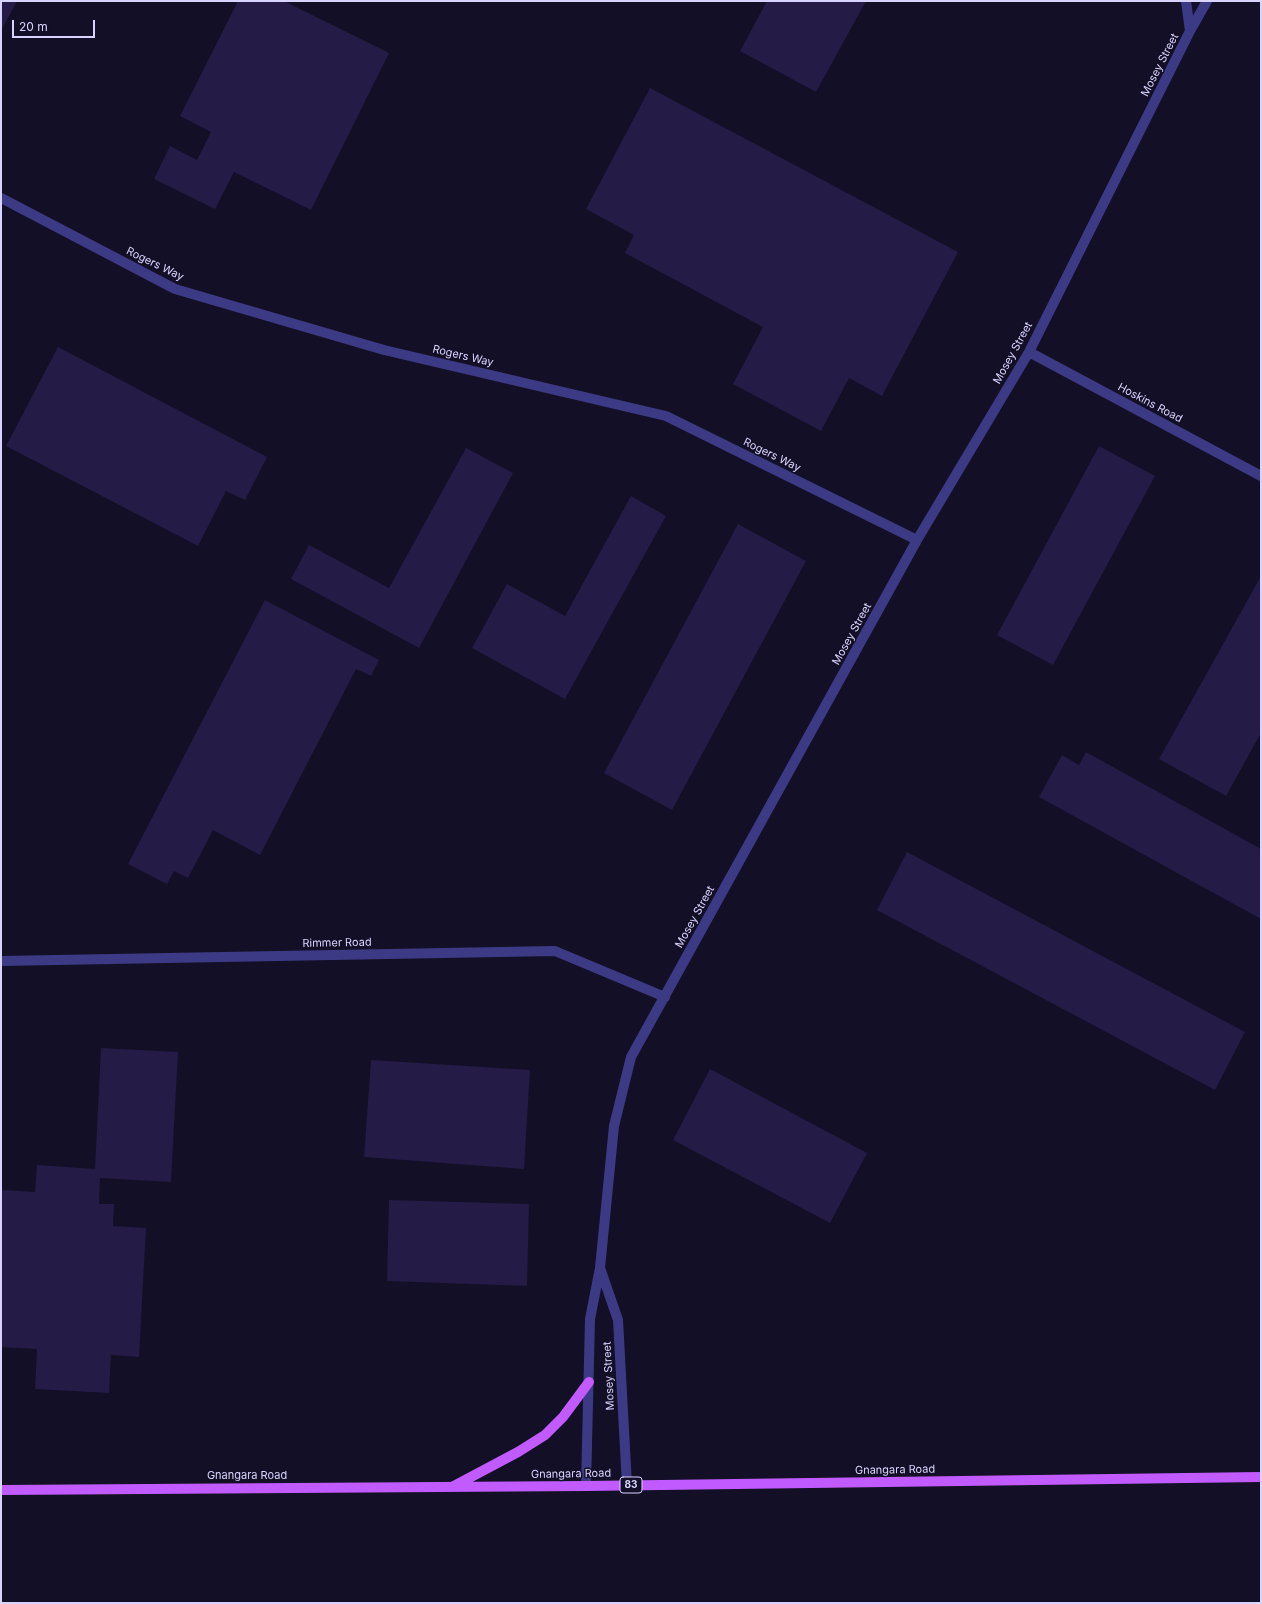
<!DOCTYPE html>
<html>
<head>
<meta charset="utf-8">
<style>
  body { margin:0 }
  #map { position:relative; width:1262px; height:1604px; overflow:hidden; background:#130f26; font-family:Inter,sans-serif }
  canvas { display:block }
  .frame { position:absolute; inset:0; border:2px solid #d9d4ff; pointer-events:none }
  .scale { position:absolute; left:12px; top:20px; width:83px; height:18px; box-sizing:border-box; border:2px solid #d9d4ff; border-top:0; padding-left:5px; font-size:12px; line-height:14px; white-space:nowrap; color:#d9d4ff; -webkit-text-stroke:3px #130f26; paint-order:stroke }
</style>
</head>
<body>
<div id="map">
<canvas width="1262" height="1604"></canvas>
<div class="frame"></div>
<div class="scale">20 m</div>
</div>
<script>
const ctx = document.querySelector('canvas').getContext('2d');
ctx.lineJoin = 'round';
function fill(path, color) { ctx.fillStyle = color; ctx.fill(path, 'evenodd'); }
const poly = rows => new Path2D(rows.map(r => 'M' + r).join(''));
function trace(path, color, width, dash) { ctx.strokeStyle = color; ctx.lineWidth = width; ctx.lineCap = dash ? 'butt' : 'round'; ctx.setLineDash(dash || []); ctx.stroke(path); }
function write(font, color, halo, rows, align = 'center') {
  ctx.font = font + ' Inter,sans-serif'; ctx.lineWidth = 3; ctx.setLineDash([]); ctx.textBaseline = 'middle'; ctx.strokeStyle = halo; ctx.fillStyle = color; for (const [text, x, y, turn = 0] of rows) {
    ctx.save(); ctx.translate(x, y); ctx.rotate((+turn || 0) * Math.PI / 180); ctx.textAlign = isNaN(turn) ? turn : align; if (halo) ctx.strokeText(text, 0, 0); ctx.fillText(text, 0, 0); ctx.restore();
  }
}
const building = poly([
  [1,1,17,1,1,31],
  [238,1,284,1,389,53,311,210,234,172,215,209,154,179,170,146,197,160,211,132,180,116],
  [767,1,866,1,816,92,740,51],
  [650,88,958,252,882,396,849,378,821,431,733,384,763,327,625,253,634,235,586,209],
  [58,347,267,457,245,500,226,491,198,546,6,446],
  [1099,446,1155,476,1053,665,997,635],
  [466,448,513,473,419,648,291,579,309,545,389,588],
  [631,496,666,516,565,699,472,648,507,584,565,616],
  [738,524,806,561,672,810,604,773],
  [1261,576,1261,733,1226,796,1159,759],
  [265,600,379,660,371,676,356,669,260,855,213,830,188,878,174,871,167,884,128,864],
  [1086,752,1261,849,1261,919,1039,797,1062,755,1079,765],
  [907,852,1245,1032,1215,1090,877,910],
  [101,1048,178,1052,171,1182,100,1178,99,1204,114,1204,113,1226,146,1228,139,1357,111,1355,109,1393,35,1389,37,1349,1,1347,1,1190,35,1192,37,1165,95,1169],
  [371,1060,530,1070,524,1169,364,1157],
  [710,1069,867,1153,830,1223,673,1140],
  [389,1200,529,1204,527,1286,387,1281]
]);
const street = poly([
  [1186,1,1190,31],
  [1,198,175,289,384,350,666,416,917,540],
  [1029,352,1261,476],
  [1,961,555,951,665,997],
  [600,1268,618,1320,627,1485],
  [586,1486,590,1319,600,1268,614,1126,631,1057,917,540,1029,352,1190,31,1207,1]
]);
const primary = poly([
  [454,1486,518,1452,545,1435,563,1417,589,1382],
  [1,1490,586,1486,1261,1477]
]);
const shields = [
  [631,1485,22]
];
const shieldNames = [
  ["83",631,1485]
];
const streetNames = [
  ["Mosey Street",1160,65,-63],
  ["Rogers Way",155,264,26],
  ["Mosey Street",1013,353,-61],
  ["Rogers Way",463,356,13],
  ["Hoskins Road",1150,403,28],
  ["Rogers Way",772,455,26],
  ["Mosey Street",852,634,-61],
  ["Mosey Street",695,917,-61],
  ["Rimmer Road",337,943,-1],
  ["Mosey Street",609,1376,-93],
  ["Gnangara Road",895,1470,-1],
  ["Gnangara Road",571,1474,-1],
  ["Gnangara Road",247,1476]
];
fill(building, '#241b47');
trace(street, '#3d3a85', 10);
trace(primary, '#c25bff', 10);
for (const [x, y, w] of shields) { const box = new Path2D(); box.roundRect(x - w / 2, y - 8, w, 16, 3); ctx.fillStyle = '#130f26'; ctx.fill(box); trace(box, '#d9d4ff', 1); }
write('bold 10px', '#d9d4ff', null, shieldNames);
write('11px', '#d9d4ff', '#130f26', streetNames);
</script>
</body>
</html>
